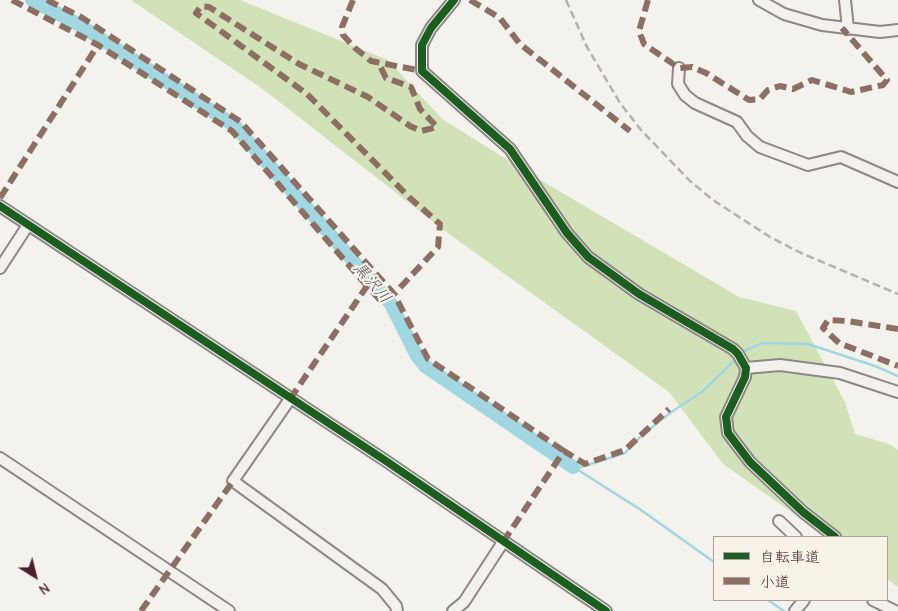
<!DOCTYPE html>
<html>
<head>
<meta charset="utf-8">
<style>
  body { margin:0 }
  #map { position:relative; width:898px; height:611px; overflow:hidden; background:#f4f2ec; font-family:"Comic Neue","Klee One",sans-serif }
  canvas { display:block }
  .legend { position:absolute; left:713px; top:536px; width:175px; height:65px; box-sizing:border-box; background:#f7f3e8; border:1px solid #b29e9c; margin:0; padding:6px 9px; list-style:none; font-size:15px; color:#4a1f2b }
  .legend li { display:flex; align-items:center; gap:10px; height:25px }
  .legend b { width:25px; border:1px solid #b29e9c }
  .north { position:absolute; left:10px; top:551px; width:50px; height:50px; -webkit-text-stroke:4px #f7f3e8; paint-order:stroke; rotate:144deg; font-size:14px; font-weight:700; line-height:20px; text-align:center; color:#4a1f2b }
  .north::after { content:''; display:block; margin:auto; width:18px; height:22px; background:#4a1f2b; clip-path:polygon(50% 0,100% 100%,50% 72%,0 100%) }
</style>
</head>
<body>
<div id="map">
<canvas width="898" height="611"></canvas>
<ul class="legend">
<li><b style="height:6px;background:#1b5e20"></b>自転車道</li>
<li><b style="height:6px;background:#8d6e63"></b>小道</li>
</ul>
<div class="north">N</div>
</div>
<script>
const ctx = document.querySelector('canvas').getContext('2d');
ctx.lineJoin = 'round';
function fill(path, color) { ctx.fillStyle = color; ctx.fill(path, 'evenodd'); }
const poly = rows => new Path2D(rows.map(r => 'M' + r).join(''));
function trace(path, color, width, dash) { ctx.strokeStyle = color; ctx.lineWidth = width; ctx.lineCap = dash ? 'butt' : 'round'; ctx.setLineDash(dash || []); ctx.stroke(path); }
function write(font, color, halo, rows, align = 'center') {
  ctx.font = font + ' "Comic Neue","Klee One",sans-serif'; ctx.lineWidth = 4.5; ctx.setLineDash([]); ctx.textBaseline = 'middle'; ctx.strokeStyle = halo; ctx.fillStyle = color; for (const [text, x, y, turn = 0] of rows) {
    ctx.save(); ctx.translate(x, y); ctx.rotate((+turn || 0) * Math.PI / 180); ctx.textAlign = isNaN(turn) ? turn : align; if (halo) ctx.strokeText(text, 0, 0); ctx.fillText(text, 0, 0); ctx.restore();
  }
}
const green = poly([
  [131,0,240,0,388,60,442,119,537,178,739,297,796,311,845,402,855,434,889,444,898,450,898,587,887,579,887,537,827,537,723,464,669,392,449,234,264,90]
]);
const stream = poly([
  [741,354,748,349,763,343,808,344,875,366,898,376],
  [573,467,581,467,625,453,641,436,670,413,703,391,737,358],
  [575,468,641,510,714,562],
  [768,600,784,611]
]);
const river = poly([
  [32,0,78,24,235,126,391,304,417,356,425,366,573,467]
]);
const minor = poly([
  [454,0,431,28,422,45,422,71,510,149,567,233,588,257,639,294,733,349,738,354,746,368,745,377,726,417,728,433,750,462,803,512,835,537],
  [759,0,784,14,822,25,880,32,898,30],
  [845,0,848,29],
  [679,68,678,84,685,95,695,103,737,122,747,136,760,147,808,165,841,157,898,182],
  [0,206,386,461,606,611],
  [0,268,28,225],
  [746,368,780,365,840,373,898,392],
  [290,399,233,481,382,589,396,606,397,611],
  [0,458,229,611],
  [779,521,796,537],
  [873,600,895,611],
  [453,611,464,602,503,542],
  [795,611,804,600]
]);
const rail = poly([
  [566,0,587,47,620,103,641,130,690,181,713,200,770,237,801,253,898,294]
]);
const quiet = poly([
  [12,0,98,45,232,131,367,286],
  [47,0,81,17,241,122,394,294,428,359,564,451],
  [353,0,342,27,343,35,355,48,371,61,422,71],
  [470,0,500,18,520,44,630,131],
  [648,0,639,31,644,44,679,68,692,67,706,73,749,100,760,99,768,90,780,86,793,89,812,80,851,92,883,85,887,80,842,28],
  [0,198,98,45],
  [898,329,847,321,828,320,823,328,839,343,898,366],
  [290,399,367,286,380,300,394,294,438,247,440,224,410,198,307,94,196,13,201,6,209,7,299,64,368,97,410,126,421,131,437,127,420,109,411,87,386,78,378,62],
  [503,542,564,451,585,464,625,450,669,409],
  [141,611,233,481]
]);
const cycleway = poly([
  [454,0,431,28,422,45,422,71,510,149,567,233,588,257,639,294,733,349,738,354,746,368,745,377,726,417,728,433,750,462,803,512,835,537],
  [0,206,386,461,606,611]
]);
const waterNames = [
  ["黒沢川",372,283,50]
];
fill(green, '#d2e2b8');
trace(stream, '#a1d7e1', 2.5);
trace(river, '#a1d7e1', 14);
trace(minor, '#8f8685', 14);
trace(minor, '#f2f1ed', 10);
trace(rail, '#b6b0ae', 2.5, [8, 4]);
trace(quiet, '#8d6e63', 6, [12, 6]);
trace(cycleway, '#1b5e20', 8);
write('italic 16px', '#5a5360', '#f7f3e8', waterNames);
</script>
</body>
</html>
